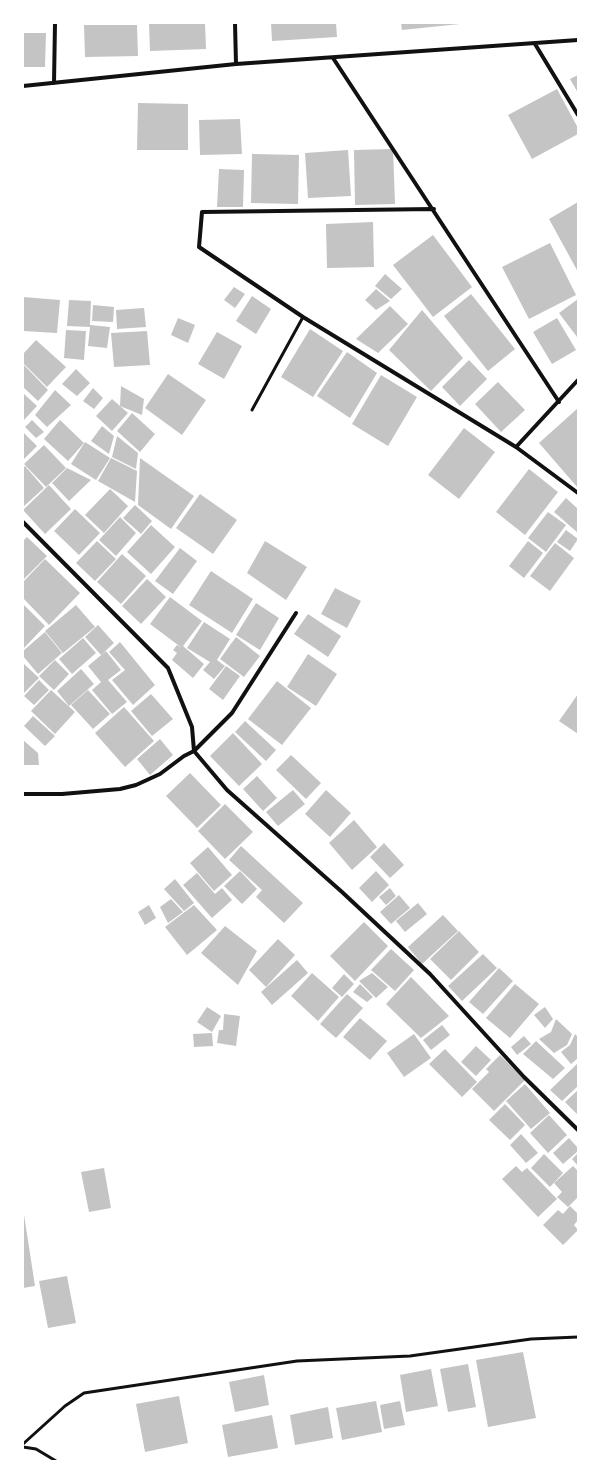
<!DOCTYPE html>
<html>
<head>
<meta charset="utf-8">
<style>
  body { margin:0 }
  #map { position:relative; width:601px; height:1484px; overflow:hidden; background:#fff; font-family:Manrope,sans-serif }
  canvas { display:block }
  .frame { position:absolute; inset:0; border:24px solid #fff; pointer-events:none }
</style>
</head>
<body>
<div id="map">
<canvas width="601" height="1484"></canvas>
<div class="frame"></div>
</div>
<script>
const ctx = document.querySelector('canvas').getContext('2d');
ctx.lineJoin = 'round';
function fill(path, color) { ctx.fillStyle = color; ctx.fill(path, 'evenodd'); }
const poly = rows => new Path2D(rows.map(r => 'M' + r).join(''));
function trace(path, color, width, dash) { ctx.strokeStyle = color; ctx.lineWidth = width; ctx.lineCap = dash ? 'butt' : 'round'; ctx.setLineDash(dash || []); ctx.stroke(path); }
const building = poly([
  [149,23,205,23,206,49,150,51],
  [271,23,336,23,337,37,272,41],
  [401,23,460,23,460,24,402,30],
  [84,25,137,25,138,56,85,57],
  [23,33,46,33,45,67,23,67],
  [578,75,578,93,570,79],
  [557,89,578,128,578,134,532,159,508,115],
  [138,103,188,104,188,150,137,150],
  [240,119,242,154,200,155,199,120],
  [393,149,395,204,355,205,354,150],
  [348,150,351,196,308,198,305,153],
  [252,154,299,155,298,204,251,203],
  [219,169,244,170,243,207,217,207],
  [578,202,578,272,549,219],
  [373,222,374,267,327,268,326,224],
  [433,235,472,287,433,317,393,265],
  [550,243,576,295,529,319,502,267],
  [385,274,402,289,391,299,375,286],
  [234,287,245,294,235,308,224,300],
  [376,289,390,301,376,310,365,300],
  [471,294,515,349,488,371,444,316],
  [252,296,271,309,256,334,236,321],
  [23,297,60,300,57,333,23,331],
  [578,299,578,336,577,337,559,313],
  [69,300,91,301,90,325,110,327,107,348,88,346,90,327,67,326],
  [93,305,114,307,113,322,92,321],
  [390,306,408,324,378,353,356,339],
  [144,308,146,327,117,329,116,310],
  [422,310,463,358,431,391,389,350],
  [178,318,195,325,188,343,171,335],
  [557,318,576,350,552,364,533,332],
  [310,329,343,351,313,397,281,377],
  [66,330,86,331,84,360,64,358],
  [147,331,150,365,114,367,111,333],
  [217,332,242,346,224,379,198,364],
  [36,340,66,367,47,387,23,363,23,354],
  [347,352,377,373,350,418,317,396],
  [469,360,487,379,460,406,442,387],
  [23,364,48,390,38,401,23,387],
  [76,369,90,383,77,396,62,384],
  [168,374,206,400,182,435,145,408],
  [381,375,417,397,388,446,352,424],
  [498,382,525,410,501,432,475,404],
  [121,386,144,399,142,415,120,406,128,413,112,431,96,416,112,399,120,406],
  [93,388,103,398,94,409,83,401],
  [55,390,71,405,47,427,35,415],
  [23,393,37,406,23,421],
  [578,408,578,488,539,443],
  [132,413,155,434,140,452,117,431],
  [32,420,44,432,36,438,25,427],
  [60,420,84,443,68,461,44,439],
  [102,426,114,436,109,454,91,441],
  [464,428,495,452,459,499,428,475],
  [24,433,37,446,23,460,23,435],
  [117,436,138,453,136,469,112,457],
  [85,442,110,458,96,480,71,464],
  [44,445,66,468,46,487,24,464],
  [111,458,137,471,135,502,98,481],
  [140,458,194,496,171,529,138,505],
  [25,466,44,488,23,507,23,468],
  [67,468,91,480,69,501,52,483],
  [529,469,558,492,525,535,496,512],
  [49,485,71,509,45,534,23,510],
  [110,489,128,506,104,533,85,515],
  [200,494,237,520,213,554,176,528],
  [566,498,578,509,578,533,554,512],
  [135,505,152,521,141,534,123,518],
  [75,509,100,533,79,555,54,531],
  [548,512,566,525,546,552,528,538],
  [120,517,136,533,116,556,99,540],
  [151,525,175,547,151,574,127,552],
  [566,530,578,539,570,551,557,542],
  [27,537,47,556,23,580,23,541],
  [97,541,116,559,95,581,76,563],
  [265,541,307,567,286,600,247,573],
  [528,541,543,553,524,578,509,566],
  [555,543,574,558,550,591,530,576],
  [180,548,197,561,173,594,155,581],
  [122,554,146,576,121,604,97,582],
  [45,559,80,593,49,625,23,598,23,582],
  [211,571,253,599,232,633,189,605],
  [147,579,166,597,141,624,122,606],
  [335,588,361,601,347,628,321,614],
  [170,597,202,621,183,646,204,664,193,678,172,660,177,653,173,650,177,645,182,648,150,624],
  [256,603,279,618,260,650,236,635],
  [23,604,45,626,23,649],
  [76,605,95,627,63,653,45,631],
  [308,614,341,636,328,657,294,634],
  [204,622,230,639,217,660,225,666,214,679,203,670,210,662,187,648],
  [98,625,114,643,101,655,85,637],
  [45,632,62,653,38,674,23,656,23,651],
  [236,637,260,656,244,677,220,659],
  [83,638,96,653,72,674,59,659],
  [120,642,155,685,133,705,112,680,125,670,109,652],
  [106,651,121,670,108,680,127,702,112,714,92,690,101,682,88,666],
  [308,654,337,674,316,706,287,687],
  [55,660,69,674,54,690,39,676],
  [23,663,39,678,23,694],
  [226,666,240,676,223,700,209,689],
  [81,669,94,684,69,706,57,691],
  [39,680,49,690,34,705,24,696],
  [277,681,311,708,282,745,248,719],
  [51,690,75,712,55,734,31,711],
  [88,690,110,714,93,729,71,705],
  [151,694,173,719,152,736,131,711],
  [578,694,578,734,559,721],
  [124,707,154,741,125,767,95,733],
  [33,716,55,736,45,746,24,726],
  [245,721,276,750,266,761,235,732],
  [233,733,262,764,239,786,210,756],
  [160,739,173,755,150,775,137,759],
  [23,740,38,753,39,765,23,765],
  [291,755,321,783,306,799,276,770],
  [190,773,221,805,197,828,166,796],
  [257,776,277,798,263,811,243,789],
  [293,790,305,804,278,826,266,812],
  [326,790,351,813,330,837,305,814],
  [225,804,253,832,225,859,198,831],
  [354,820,377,847,352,870,329,843],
  [384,843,404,865,390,878,370,857],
  [241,846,303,903,284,923,256,897,262,890,229,860],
  [208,847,232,875,214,891,190,863],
  [240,871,257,889,242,904,224,886],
  [376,871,389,885,372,902,359,888],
  [197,873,215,894,222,888,232,900,212,918,183,885],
  [175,879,194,903,184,911,164,889],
  [390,888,396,896,386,905,379,897],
  [399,895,410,908,391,924,380,912],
  [171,899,183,912,168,923,160,907],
  [418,903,427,914,405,932,396,921],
  [149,905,156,918,145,925,138,912],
  [194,905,217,930,187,955,165,927],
  [443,915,458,931,422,964,408,947],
  [364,922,388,946,355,981,330,956],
  [225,926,257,951,238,985,201,953],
  [459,931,479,952,451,980,430,959],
  [278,939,295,955,266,987,249,970],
  [391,949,414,970,395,991,371,970],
  [483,954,497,968,462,1001,448,986],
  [297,960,308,973,272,1005,261,992],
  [499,968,513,981,483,1014,469,1002],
  [312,973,339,997,318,1021,291,996],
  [372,973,388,987,376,998,359,981],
  [344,974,354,984,342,997,332,988],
  [411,977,449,1016,421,1038,386,1004],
  [360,984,373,997,367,1002,353,992],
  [515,984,539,1004,510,1038,486,1018],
  [347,994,363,1008,336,1038,320,1024],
  [207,1007,221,1016,212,1032,197,1022],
  [545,1007,553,1019,545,1028,534,1015],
  [224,1014,240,1016,236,1046,217,1043,219,1030,223,1030],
  [360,1018,387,1041,370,1060,343,1037],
  [556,1019,572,1034,567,1045,554,1053,539,1039,551,1032],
  [442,1025,450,1035,431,1050,423,1040],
  [212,1033,213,1046,194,1047,193,1034],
  [414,1034,431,1058,404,1077,387,1053],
  [575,1034,578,1037,578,1058,571,1064,561,1052,570,1045],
  [524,1036,531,1044,517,1055,511,1047],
  [536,1041,565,1068,553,1079,523,1054],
  [476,1046,491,1060,476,1076,461,1062],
  [445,1049,477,1082,462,1097,429,1064],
  [500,1055,525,1080,494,1111,472,1089,489,1072,486,1069],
  [578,1063,578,1086,562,1101,550,1090],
  [525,1084,550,1113,531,1129,506,1101],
  [578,1090,578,1115,565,1102],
  [505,1104,525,1125,510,1140,489,1120],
  [549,1115,567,1135,548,1153,530,1133],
  [521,1134,538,1153,526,1163,510,1145],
  [569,1138,578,1148,578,1151,563,1164,553,1153],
  [578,1153,578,1166,572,1159],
  [544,1154,563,1173,550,1187,531,1168],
  [516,1166,522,1172,527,1168,557,1199,538,1217,502,1179],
  [573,1166,578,1171,578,1197,568,1207,557,1197,562,1192,554,1183],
  [104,1168,111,1208,89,1212,81,1172],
  [570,1206,578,1214,578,1220,574,1225,578,1230,563,1245,543,1225,558,1210,563,1214],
  [23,1208,35,1286,23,1288],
  [67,1276,76,1323,48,1328,39,1281],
  [523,1352,536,1418,488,1427,476,1360],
  [468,1364,476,1407,448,1412,440,1369],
  [431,1369,438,1406,406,1412,400,1375],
  [264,1375,269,1405,235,1412,229,1382],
  [179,1396,188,1443,145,1452,136,1404],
  [376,1401,382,1432,342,1440,336,1408],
  [400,1401,405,1425,384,1429,380,1405],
  [328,1407,333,1438,295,1445,290,1415],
  [272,1415,278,1448,228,1457,222,1425]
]);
const service = poly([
  [252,410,303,317],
  [23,1444,65,1406,84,1393,297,1361,410,1356,531,1339,578,1337],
  [23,1447,36,1449,56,1461]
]);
const minor = poly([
  [235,23,236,64],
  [535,44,578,115],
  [333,58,559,402],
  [54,83,55,23],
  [23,86,236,64,578,40],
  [434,209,202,212,199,247,303,317,516,447,578,493],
  [516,447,578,380],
  [23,522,168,668,192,727,194,751,227,790,342,892,430,974,524,1077,578,1130],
  [23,794,62,794,120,789,136,785,160,774,184,756,194,751,232,713,296,613]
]);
fill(building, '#c4c4c4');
trace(service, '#111', 3);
trace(minor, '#111', 4);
</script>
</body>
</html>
